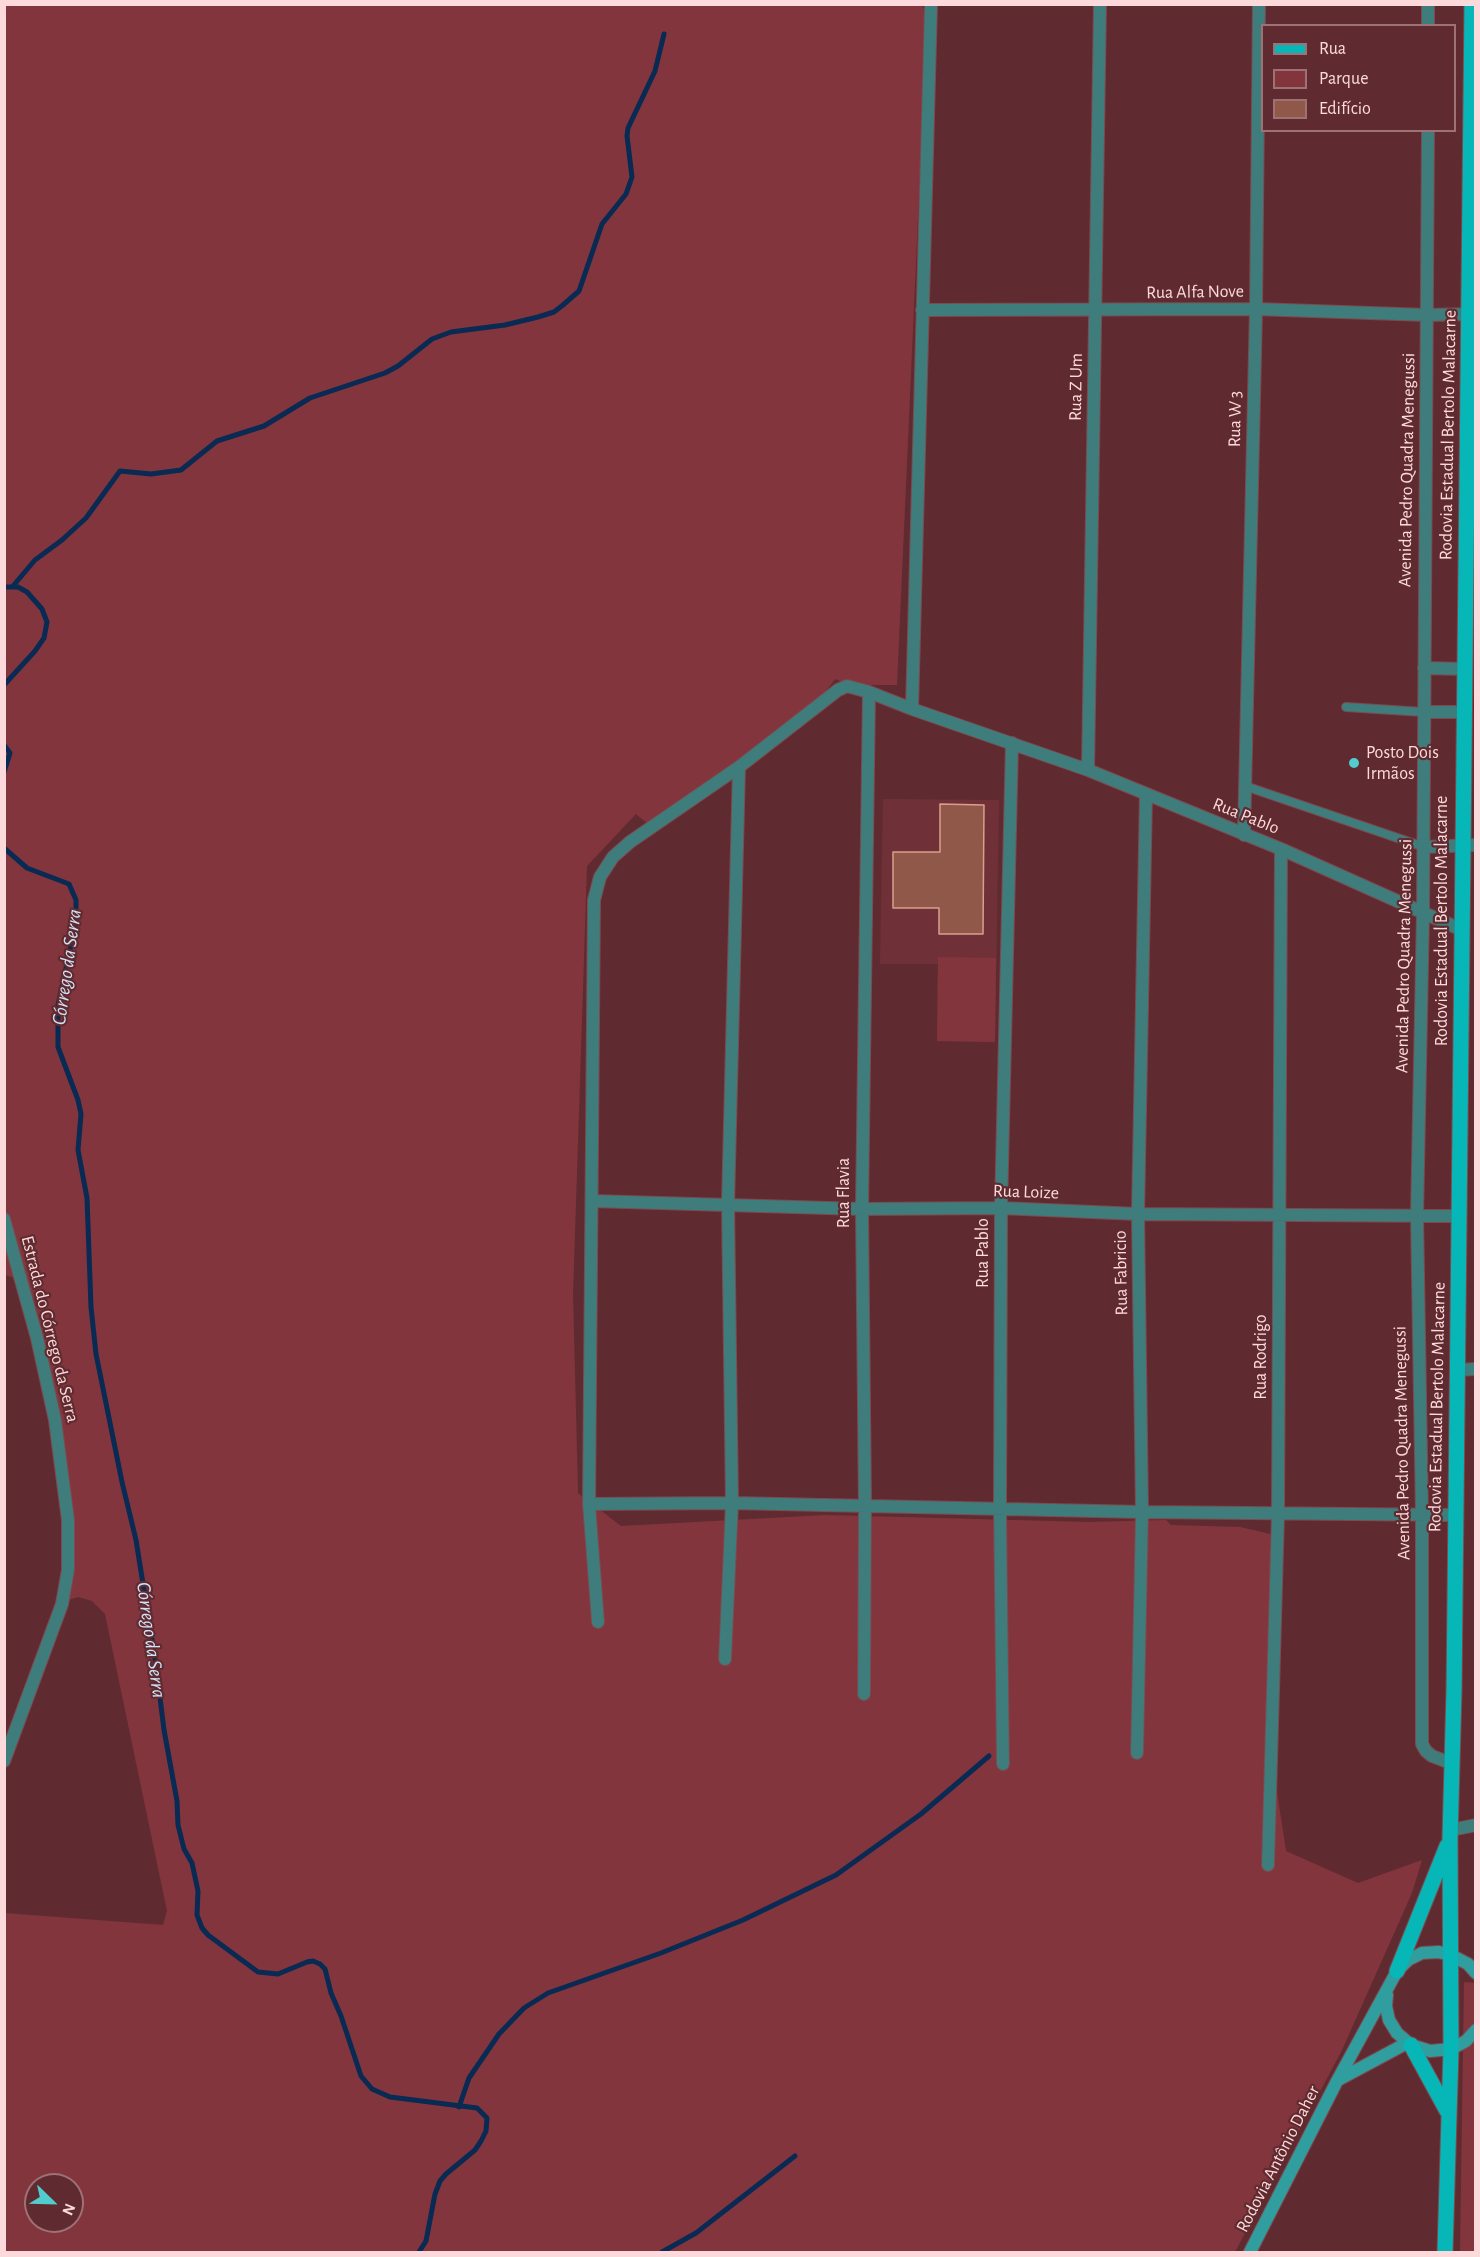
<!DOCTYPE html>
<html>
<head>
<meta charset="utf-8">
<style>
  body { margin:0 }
  #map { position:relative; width:1480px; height:2257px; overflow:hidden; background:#602b30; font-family:"Alegreya Sans",sans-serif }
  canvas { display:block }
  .frame { position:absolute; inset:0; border:6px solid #fcd9da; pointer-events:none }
  .legend { position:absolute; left:1261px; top:24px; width:195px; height:108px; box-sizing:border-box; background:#602b30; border:2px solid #9e7174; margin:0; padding:8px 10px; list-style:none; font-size:18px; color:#fcd9da }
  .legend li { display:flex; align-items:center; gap:12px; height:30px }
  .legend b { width:30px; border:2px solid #9e7174 }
  .north { position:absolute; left:24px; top:2173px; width:60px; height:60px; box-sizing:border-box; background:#602b30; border:2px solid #9e7174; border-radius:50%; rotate:113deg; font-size:16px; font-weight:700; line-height:24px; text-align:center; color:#fcd9da }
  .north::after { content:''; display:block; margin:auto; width:21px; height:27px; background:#52cdcd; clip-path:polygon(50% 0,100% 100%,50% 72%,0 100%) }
</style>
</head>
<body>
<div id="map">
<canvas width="1480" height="2257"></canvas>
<div class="frame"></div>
<ul class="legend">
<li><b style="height:8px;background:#07b7b8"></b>Rua</li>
<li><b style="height:16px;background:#83353e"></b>Parque</li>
<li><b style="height:16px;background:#8f5849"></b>Edifício</li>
</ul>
<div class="north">N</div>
</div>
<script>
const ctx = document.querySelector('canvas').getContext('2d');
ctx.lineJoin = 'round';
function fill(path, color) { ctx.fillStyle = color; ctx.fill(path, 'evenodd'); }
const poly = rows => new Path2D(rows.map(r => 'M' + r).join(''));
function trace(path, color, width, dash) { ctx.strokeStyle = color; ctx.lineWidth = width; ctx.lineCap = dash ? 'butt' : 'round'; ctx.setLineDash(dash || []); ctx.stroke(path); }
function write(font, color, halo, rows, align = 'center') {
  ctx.font = font + ' "Alegreya Sans",sans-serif'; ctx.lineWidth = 4.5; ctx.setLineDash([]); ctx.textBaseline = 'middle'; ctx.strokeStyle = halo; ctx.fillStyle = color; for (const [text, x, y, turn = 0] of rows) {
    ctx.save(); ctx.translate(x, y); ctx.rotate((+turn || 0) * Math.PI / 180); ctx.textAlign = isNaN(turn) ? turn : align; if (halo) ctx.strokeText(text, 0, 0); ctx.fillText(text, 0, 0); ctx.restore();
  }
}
const built = poly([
  [883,799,999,800,995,1042,937,1041,938,964,880,964]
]);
const green = poly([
  [5,5,922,5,927,17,897,685,852,685,835,679,802,724,648,824,636,814,587,866,573,1294,578,1493,621,1526,825,1515,1089,1522,1166,1520,1171,1525,1240,1527,1275,1535,1276,1785,1286,1851,1358,1883,1422,1860,1412,1893,1342,2050,1235,2252,5,2252,4,1913,163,1925,167,1911,105,1614,92,1601,78,1597,63,1602,73,1545,44,1342,34,1299,25,1287,12,1277,5,1275],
  [36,2185,72,2185,72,2221,36,2221],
  [938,957,996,958,995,1042,937,1041],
  [1464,1982,1476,1983,1476,2252,1460,2252]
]);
const stream = poly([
  [13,586,35,560,62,540,86,518,120,471,151,474,181,470,217,441,264,426,310,398,385,373,398,366,432,339,451,332,505,325,538,317,554,312,563,305,579,291,602,224,626,194,632,177,627,136,628,128,655,71,664,34],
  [4,587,18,587,27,592,42,609,47,622,44,638,35,651,4,685],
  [4,745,10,753,4,772],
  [4,848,27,868,69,884,76,900,76,922,58,1005,58,1047,78,1100,81,1114,78,1150,87,1198,91,1307,96,1354,122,1482,136,1540,156,1665,164,1730,177,1801,178,1825,184,1849,192,1863,198,1891,197,1915,202,1928,208,1935,258,1972,278,1974,307,1962,313,1961,320,1964,325,1969,331,1993,341,2016,361,2076,372,2089,390,2097,477,2108,487,2118,486,2131,481,2141,475,2150,446,2174,440,2181,435,2194,426,2241,419,2252],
  [459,2107,469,2078,499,2034,524,2008,548,1993,661,1953,743,1920,836,1875,921,1814,989,1756],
  [662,2252,696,2233,795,2156]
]);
const building = poly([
  [940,804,984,805,983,934,939,934,939,908,893,908,893,852,940,852,940,804]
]);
const service = poly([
  [1346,707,1423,712],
  [1245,786,1424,847]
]);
const minor = poly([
  [1428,26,1428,4],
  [1428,130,1423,913,1417,1216,1422,1515,1422,1744,1426,1751,1432,1756,1453,1764],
  [922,310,1256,309,1427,315,1476,314],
  [1424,668,1465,669],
  [912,709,931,4],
  [1423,712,1464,712],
  [1088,770,1100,4],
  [1244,835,1256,309,1259,4],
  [1424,847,1476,845],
  [592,1201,862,1209,1001,1208,1138,1214,1459,1216],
  [1457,1370,1476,1369],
  [589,1504,732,1503,1142,1512,1455,1515],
  [598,1622,589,1504,594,900,600,877,613,857,630,842,739,767,838,690,847,686,869,692,912,709,1088,770,1281,849,1462,930],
  [725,1659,732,1503,728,1204,739,767],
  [864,1694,865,1506,862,1209,869,692],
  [1137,1753,1142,1512,1138,1214,1146,794],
  [1003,1764,1000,1508,1001,1208,1012,743],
  [1451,1830,1476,1825],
  [1268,1865,1278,1514,1281,849]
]);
const tertiary = poly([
  [4,1219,37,1338,55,1420,68,1520,68,1570,62,1604,4,1761]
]);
const secondary = poly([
  [1387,1995,1386,2006,1389,2020,1397,2033,1411,2045,1430,2051,1451,2049,1466,2041,1476,2030],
  [1338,2080,1407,2043],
  [1250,2252,1337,2081,1397,1971,1408,1960,1422,1953,1438,1952,1449,1954,1468,1964,1476,1973]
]);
const primary = poly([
  [1397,1971,1447,1846],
  [1411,2045,1447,2111],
  [1445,2252,1451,2049,1450,1838,1454,1691,1472,4]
]);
const markers = [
  [1354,763,6,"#52cdcd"]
];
const streetNames = [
  ["Rua Alfa Nove",1195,292,-1],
  ["Rua Z Um",1076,387,-89],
  ["Rua W 3",1235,419,-89],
  ["Rodovia Estadual Bertolo Malacarne",1448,435,-89],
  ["Avenida Pedro Quadra Menegussi",1407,470,-89],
  ["Rua Pablo",1246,816,22],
  ["Rodovia Estadual Bertolo Malacarne",1442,921,-90],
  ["Avenida Pedro Quadra Menegussi",1404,956,-89],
  ["Rua Loize",1026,1192,2],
  ["Rua Flavia",844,1193,-90],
  ["Rua Pablo",983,1253,-90],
  ["Rua Fabricio",1121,1273,-91],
  ["Estrada do Córrego da Serra",50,1329,76],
  ["Rua Rodrigo",1261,1357,-90],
  ["Rodovia Estadual Bertolo Malacarne",1437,1407,-89],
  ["Avenida Pedro Quadra Menegussi",1402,1443,-91],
  ["Rodovia Antônio Daher",1278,2159,-63]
];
const poiNames = [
  ["Posto Dois",1366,753],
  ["Irmãos",1366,774]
];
const waterNames = [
  ["Córrego da Serra",67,967,-82],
  ["Córrego da Serra",151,1640,82]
];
fill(built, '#6f3137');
fill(green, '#83353e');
trace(stream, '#082a53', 5);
fill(building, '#8f5849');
trace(building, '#db9e8d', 1.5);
trace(service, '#7c4a4f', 10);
trace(minor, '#7c4a4f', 14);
trace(tertiary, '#7c4a4f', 14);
trace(secondary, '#7c4a4f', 14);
trace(primary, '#7c4a4f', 17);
trace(service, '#3f7c7c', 8);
trace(minor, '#3f7c7c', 12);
trace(tertiary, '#3f7c7c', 12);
trace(secondary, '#309d9e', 12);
trace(primary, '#07b7b8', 15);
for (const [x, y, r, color] of markers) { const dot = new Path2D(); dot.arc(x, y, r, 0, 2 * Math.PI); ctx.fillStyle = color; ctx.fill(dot); trace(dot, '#602b30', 2); }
write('18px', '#fcd9da', '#602b30', streetNames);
write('18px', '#fcd9da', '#602b30', poiNames, 'left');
write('italic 20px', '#d1e1f6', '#602b30', waterNames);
</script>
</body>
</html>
